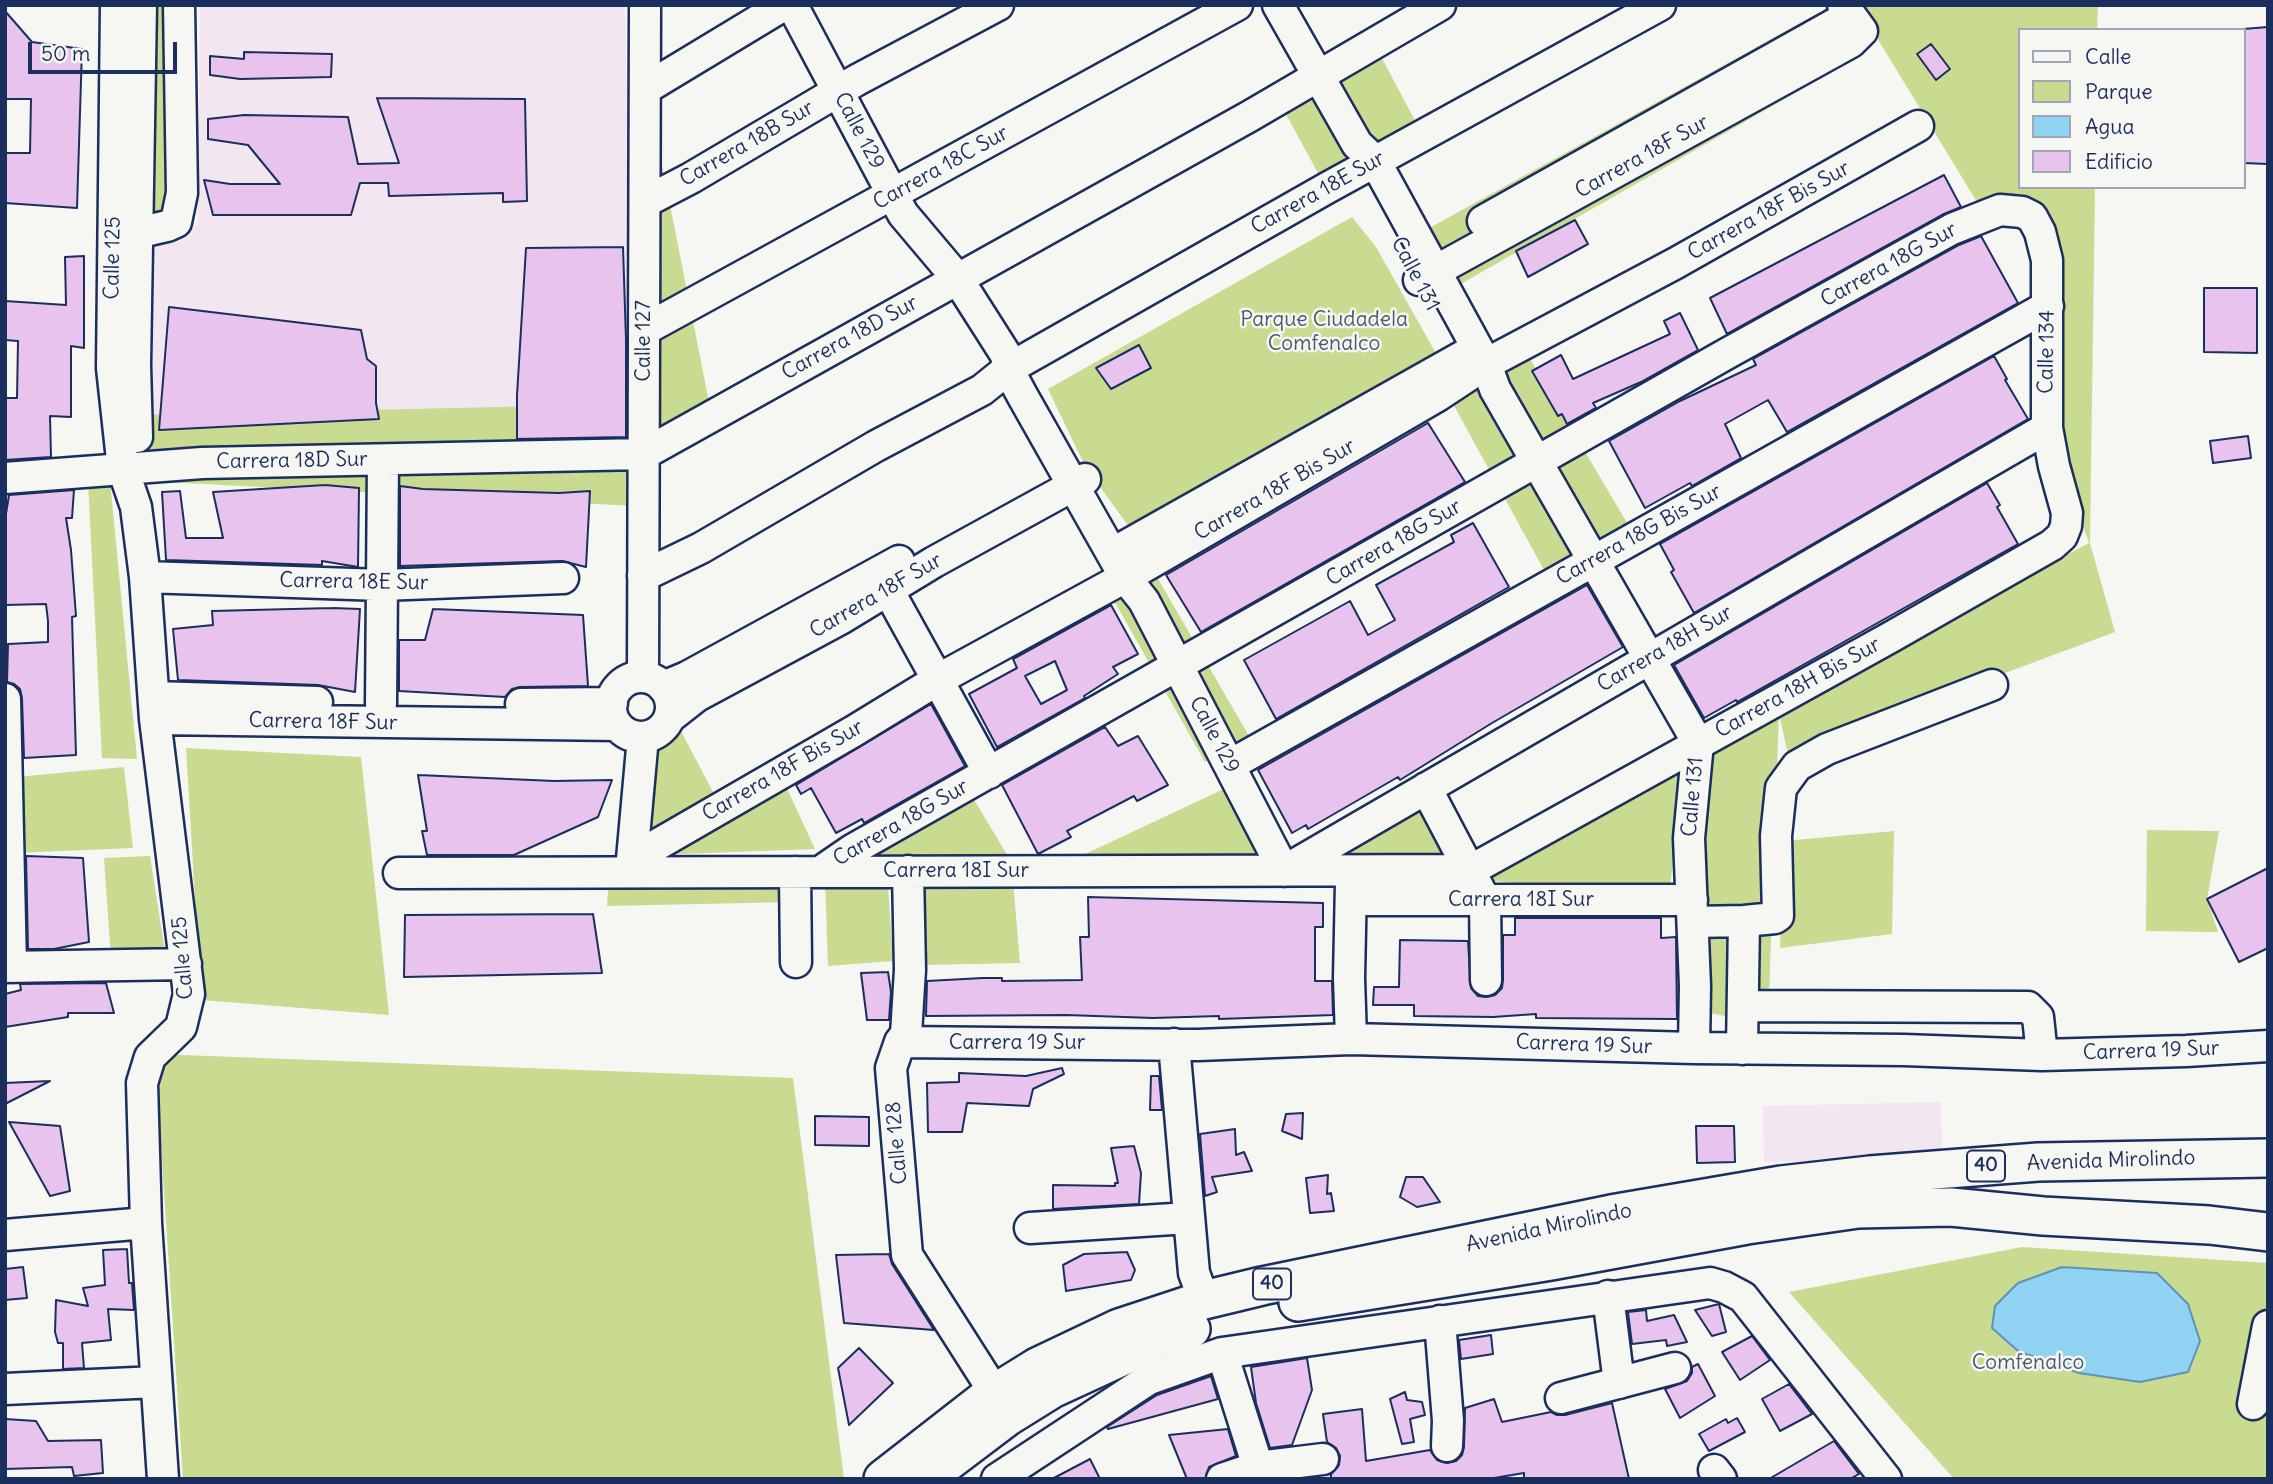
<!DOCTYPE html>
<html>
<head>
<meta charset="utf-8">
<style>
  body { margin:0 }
  #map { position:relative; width:2273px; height:1484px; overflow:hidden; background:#f6f6f2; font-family:Delius,sans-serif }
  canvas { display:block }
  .frame { position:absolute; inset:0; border:7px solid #1b2f5e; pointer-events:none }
  .legend { position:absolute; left:2018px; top:28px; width:228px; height:161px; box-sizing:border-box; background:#f6f6f2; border:2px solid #9ea6b7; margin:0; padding:9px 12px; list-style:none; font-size:21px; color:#1b2f5e }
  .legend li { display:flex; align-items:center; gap:14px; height:35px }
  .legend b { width:35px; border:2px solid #9ea6b7 }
  .scale { position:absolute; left:28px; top:42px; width:149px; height:32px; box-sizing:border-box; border:4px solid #1b2f5e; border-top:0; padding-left:9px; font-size:21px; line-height:24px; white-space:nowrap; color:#1b2f5e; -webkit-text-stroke:5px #f6f6f2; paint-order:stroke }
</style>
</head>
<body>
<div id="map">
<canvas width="2273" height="1484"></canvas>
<div class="frame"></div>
<ul class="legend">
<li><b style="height:9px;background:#f6f6f2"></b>Calle</li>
<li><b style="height:19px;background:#c8db90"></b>Parque</li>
<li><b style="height:19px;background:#90d2f2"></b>Agua</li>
<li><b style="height:19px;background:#e7c3ee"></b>Edificio</li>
</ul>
<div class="scale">50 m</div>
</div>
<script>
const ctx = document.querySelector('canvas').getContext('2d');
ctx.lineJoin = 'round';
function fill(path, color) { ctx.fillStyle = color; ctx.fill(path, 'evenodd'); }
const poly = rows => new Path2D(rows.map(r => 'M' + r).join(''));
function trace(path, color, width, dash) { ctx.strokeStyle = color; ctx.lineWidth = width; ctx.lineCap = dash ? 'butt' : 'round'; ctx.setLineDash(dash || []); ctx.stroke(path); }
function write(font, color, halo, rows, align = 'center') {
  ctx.font = font + ' Delius,sans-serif'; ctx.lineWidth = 5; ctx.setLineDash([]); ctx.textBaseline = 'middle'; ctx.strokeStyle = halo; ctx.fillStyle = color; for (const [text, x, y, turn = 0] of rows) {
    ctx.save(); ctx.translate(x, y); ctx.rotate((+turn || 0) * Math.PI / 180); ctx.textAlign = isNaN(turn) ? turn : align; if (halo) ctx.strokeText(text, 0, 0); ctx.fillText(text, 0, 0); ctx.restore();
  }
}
const built = poly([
  [200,5,625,5,635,432,151,447,144,237,197,225],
  [1941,1102,1942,1158,1764,1162,1763,1106]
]);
const green = poly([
  [144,5,186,5,186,214,150,220],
  [1857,5,2098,5,2097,30,2019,30,2019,187,2095,187,2090,543,2115,632,1788,754,1779,714,1768,1024,1704,1012,1693,863,1707,747,2089,543,2081,520,2061,424,2064,277,2050,213,2022,196,1977,202],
  [1820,12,1853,60,1445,293,1415,236],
  [1368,32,1419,128,1324,184,1270,85],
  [652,114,710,407,655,438],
  [1352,217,1376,247,1442,364,1137,538,1085,466,1048,389],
  [1529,357,1633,533,1550,581,1452,402],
  [637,404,635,506,144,481,138,415],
  [88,481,110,481,137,759,102,758],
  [1150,565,1249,736,1205,762,1108,590],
  [681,731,715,796,651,832,656,748],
  [186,748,361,757,389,1015,201,1000],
  [1683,760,1669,899,1476,879],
  [124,767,133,848,16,853,16,777],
  [784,782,815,849,654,855],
  [1228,787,1266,859,1064,864],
  [1423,792,1456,853,1309,860],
  [973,798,1015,868,850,862],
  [2147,830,2219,831,2207,899,2218,932,2146,931],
  [1894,831,1892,934,1780,948,1784,841],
  [150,856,166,958,111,959,104,858],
  [792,874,792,902,607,906,609,876],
  [920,875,1013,881,1020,963,923,965],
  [825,879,888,886,893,961,828,966],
  [155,1054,793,1078,844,1479,183,1479],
  [2022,1247,2268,1263,2268,1479,1954,1479,1789,1292]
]);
const water = poly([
  [2062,1267,2157,1273,2188,1304,2200,1341,2188,1372,2140,1382,2079,1373,2018,1351,1992,1328,1995,1306,2018,1283,2062,1267]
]);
const building = poly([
  [5,11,32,42,82,49,77,208,5,203,5,153,30,153,31,99,5,99,5,11],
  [2268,27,2268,164,2243,163,2243,29,2268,27],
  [1931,44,1950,69,1936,80,1917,54,1931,44],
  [244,52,332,54,331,77,240,79,210,75,210,56,244,59,244,52],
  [377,98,525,99,527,201,503,202,503,193,389,196,388,183,360,183,351,215,213,215,204,180,230,184,280,184,248,145,208,139,208,119,244,115,348,117,358,164,399,163,377,98],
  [1944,175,1961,207,1944,214,1727,334,1710,298,1944,175],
  [1575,220,1588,244,1528,277,1516,251,1575,220],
  [1981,236,2018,303,1787,432,1768,400,1725,424,1741,458,1692,486,1690,483,1645,508,1609,441,1680,401,1756,365,1753,359,1959,245,1981,236],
  [623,247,626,340,626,437,517,439,517,395,526,248,623,247],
  [84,256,84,348,71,346,71,417,50,416,51,457,5,460,5,398,17,398,18,341,5,340,5,301,66,305,65,257,84,256],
  [2204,288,2257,288,2257,353,2204,352,2204,288],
  [169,307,361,330,367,359,376,366,376,403,379,419,159,430,169,307],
  [1680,313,1698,350,1641,382,1593,403,1596,408,1567,424,1562,414,1558,416,1532,371,1561,355,1573,379,1670,334,1664,321,1680,313],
  [1139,345,1151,368,1111,389,1096,368,1139,345],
  [1994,356,2007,379,2005,380,2028,419,1694,613,1671,572,1674,570,1660,544,1994,356],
  [1428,423,1465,482,1201,632,1166,575,1428,423],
  [2248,436,2251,458,2213,463,2210,441,2248,436],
  [1987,483,2000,505,1997,507,2018,544,1737,702,1736,700,1704,718,1674,665,1987,483],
  [325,485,359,488,358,567,322,561,322,565,166,560,162,492,180,491,186,538,223,538,213,492,325,485],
  [400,486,423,489,559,493,590,491,586,567,562,561,400,566,400,486],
  [74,490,72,518,66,518,71,550,76,616,72,617,76,755,24,758,22,698,20,689,14,684,7,682,8,644,48,642,48,621,46,604,5,605,5,520,9,495,74,490],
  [1473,523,1509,587,1276,719,1244,660,1350,601,1368,635,1395,620,1376,585,1454,542,1451,535,1473,523],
  [1587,585,1623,647,1492,723,1400,780,1398,777,1308,829,1306,825,1292,833,1258,770,1587,585],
  [1111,605,1138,654,1113,667,1118,674,1084,696,1085,698,997,747,969,694,1017,668,1013,659,1111,605],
  [1055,661,1067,690,1041,704,1025,676,1055,661],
  [332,608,360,609,355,692,318,685,178,680,173,629,213,625,212,611,332,608],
  [433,609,583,615,588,686,520,687,512,689,505,697,399,691,399,640,425,640,433,609],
  [931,704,965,766,864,823,862,819,836,833,811,788,801,794,796,785,931,704],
  [1105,727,1118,746,1138,736,1168,785,1137,801,1134,796,1067,831,1071,837,1038,854,1002,785,1105,727],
  [418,775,554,781,612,780,598,817,514,855,427,855,422,831,427,831,418,775],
  [26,856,83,858,89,942,54,949,28,949,26,856],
  [2268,868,2268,948,2239,962,2207,899,2268,868],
  [1088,897,1323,903,1323,927,1315,927,1315,981,1332,981,1333,1015,1219,1019,1219,1016,1153,1018,1066,1015,926,1016,927,981,983,978,1002,978,1002,981,1082,980,1080,937,1089,937,1088,897],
  [593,914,602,973,404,977,405,915,593,914],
  [1515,918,1661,918,1661,938,1676,937,1677,1019,1536,1018,1536,1014,1493,1017,1414,1016,1414,1005,1373,1005,1374,987,1399,987,1400,940,1468,941,1471,988,1478,996,1487,997,1495,995,1502,988,1503,980,1503,935,1515,935,1515,918],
  [888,972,891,992,889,1020,867,1020,861,973,888,972],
  [106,983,114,1013,68,1013,68,1017,5,1027,5,994,21,990,20,984,106,983],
  [1062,1068,1064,1074,1033,1089,1029,1106,967,1103,962,1132,928,1132,927,1083,959,1082,959,1073,1026,1076,1062,1068],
  [1151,1076,1159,1076,1162,1110,1150,1110,1151,1076],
  [50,1081,5,1104,5,1083,50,1081],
  [1303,1113,1302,1139,1282,1131,1286,1114,1303,1113],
  [815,1116,869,1117,869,1146,815,1145,815,1116],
  [9,1122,60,1126,70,1191,50,1196,9,1122],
  [1696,1126,1734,1126,1735,1162,1697,1163,1696,1126],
  [1235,1129,1236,1155,1244,1152,1252,1171,1212,1177,1217,1192,1205,1196,1200,1134,1235,1129],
  [1134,1146,1141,1173,1139,1204,1053,1209,1053,1185,1115,1186,1115,1183,1118,1183,1111,1148,1134,1146],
  [1328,1175,1327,1194,1331,1193,1334,1211,1310,1213,1306,1178,1328,1175],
  [1406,1177,1423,1177,1440,1202,1417,1207,1400,1197,1406,1177],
  [127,1249,129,1283,132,1283,134,1310,108,1309,111,1340,82,1343,84,1368,63,1369,63,1343,58,1343,55,1332,56,1300,88,1306,83,1288,105,1285,103,1250,127,1249],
  [1127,1252,1135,1270,1131,1280,1066,1291,1063,1265,1084,1254,1127,1252],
  [889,1254,892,1264,934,1330,844,1323,836,1255,889,1254],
  [23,1267,27,1298,5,1300,5,1269,23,1267],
  [1719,1304,1726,1332,1712,1336,1695,1310,1719,1304],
  [1646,1310,1647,1321,1674,1315,1687,1342,1667,1346,1666,1340,1632,1344,1628,1312,1646,1310],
  [1491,1335,1493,1354,1461,1359,1459,1340,1491,1335],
  [1752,1336,1770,1360,1740,1380,1722,1352,1752,1336],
  [859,1348,893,1383,849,1425,838,1368,859,1348],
  [1307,1358,1312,1390,1292,1445,1270,1448,1256,1403,1251,1367,1307,1358],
  [1698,1364,1715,1396,1680,1418,1665,1389,1687,1381,1692,1373,1692,1367,1698,1364],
  [1211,1376,1218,1399,1108,1429,1107,1427,1157,1395,1211,1376],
  [1789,1384,1812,1414,1780,1431,1762,1399,1789,1384],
  [1405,1392,1407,1400,1422,1402,1425,1415,1410,1419,1414,1442,1402,1444,1390,1399,1405,1392],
  [1494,1399,1502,1422,1551,1412,1557,1415,1565,1415,1612,1403,1629,1479,1524,1479,1524,1473,1488,1479,1331,1479,1331,1474,1339,1465,1340,1456,1336,1448,1327,1442,1323,1414,1362,1409,1366,1461,1430,1450,1437,1460,1447,1463,1456,1461,1462,1455,1464,1447,1465,1408,1494,1399],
  [1737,1418,1745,1432,1709,1451,1699,1434,1726,1419,1728,1423,1737,1418],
  [5,1419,36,1421,48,1441,101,1440,103,1473,74,1476,72,1467,5,1469,5,1419],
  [1228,1429,1236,1456,1209,1467,1205,1479,1187,1479,1169,1435,1228,1429],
  [1834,1441,1859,1474,1850,1479,1769,1479,1834,1441],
  [1090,1459,1100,1479,1052,1479,1090,1459]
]);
const minor = poly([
  [116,5,112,368,123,469,136,507,145,577,155,719,189,994,181,1027,150,1057,142,1083,146,1223,163,1479],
  [792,5,903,214,957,278,1006,355,1008,369,1022,395,1125,577,1144,601,1284,871,2047,428],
  [1278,5,1357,144,1375,161,1486,364,1495,389,1698,743,1689,838,1695,986,1694,1048],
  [645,89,784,5],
  [645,202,691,178,857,80,998,5],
  [1483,221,1849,16],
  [137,233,167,226,176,222,182,193,179,5],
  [1419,280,1851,42,1862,31,1843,5],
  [644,330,1237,5],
  [137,437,135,365,141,5],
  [5,478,202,463,644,454,1250,116,1440,5],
  [1113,553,1465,355],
  [643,576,701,548,876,446,982,390,1008,369,1327,188,1660,5],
  [145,577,382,585,563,578],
  [888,590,989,773],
  [643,677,645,5],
  '611 707a30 30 0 1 1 60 0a30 30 0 1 1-60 0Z',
  [663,687,687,677,899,561],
  [154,697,317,702],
  [5,699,11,967],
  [381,704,383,461],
  [521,704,612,703],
  [669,718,697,696,842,618,934,562,1085,479],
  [155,719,617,725],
  [1230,765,2048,306],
  [1426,788,1485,900,1486,980],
  [633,854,655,846,854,731,939,679,1140,569,1439,395,1486,364,1676,263,1918,126],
  [631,870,643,737],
  [908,871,910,970,906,1034,900,1042,891,1068,907,1255,995,1393],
  [795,872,796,962],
  [399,873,820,872,1471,870,1891,637,2052,545,2062,536,2066,526,2067,513,2054,466,2047,428,2047,260,2040,232,2032,217,2022,212,2000,210,1952,229,1728,353,852,850,820,872],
  [1351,900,1692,900],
  [1693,922,1744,921,1775,918,1778,916,1776,836,1781,788,1797,766,1827,749,1992,685],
  [5,967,186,964],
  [1744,1006,2028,1007,2038,1017,2042,1055],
  [1351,1039,1349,978,1351,882],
  [900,1042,1198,1045,1351,1039,1694,1048,1904,1050,2042,1055,2186,1051,2268,1046],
  [1174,1044,1194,1273,1204,1300],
  [1742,1049,1744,921],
  [1030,1228,1189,1218],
  [5,1235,146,1223],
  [1608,1296,1619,1383],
  [1440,1321,1448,1421,1447,1446],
  [1222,1353,1258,1467],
  [5,1389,156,1382],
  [1561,1398,1675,1368],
  [2253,1404,2268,1326],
  [1714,1470,1721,1479],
  [997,1479,1149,1379,1222,1353,1710,1283,1724,1287,1743,1297,1886,1479],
  [1222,1479,1258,1467,1323,1459]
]);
const major = poly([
  [1298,1302,1551,1261,1747,1225,1858,1209,1951,1207,2043,1216,2209,1225,2268,1232],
  [883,1479,987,1398,1037,1367,1119,1328,1204,1300,1262,1286,1611,1214,1781,1185,1870,1175,2038,1162,2268,1158],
  [925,1479,1007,1417,1052,1389,1154,1342,1191,1329]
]);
const shields = [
  [1986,1166,38],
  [1272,1284,38]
];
const shieldNames = [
  ["40",1986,1166],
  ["40",1272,1284]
];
const streetNames = [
  ["Calle 129",859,131,62],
  ["Carrera 18B Sur",747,144,-30],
  ["Carrera 18F Sur",1642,157,-29],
  ["Carrera 18C Sur",941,168,-29],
  ["Carrera 18E Sur",1318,193,-29],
  ["Carrera 18F Bis Sur",1769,211,-29],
  ["Calle 125",113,258,-89],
  ["Carrera 18G Sur",1889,265,-29],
  ["Calle 131",1415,274,62],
  ["Carrera 18D Sur",850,338,-29],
  ["Calle 127",644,341,-90],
  ["Calle 134",2047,352,-89],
  ["Carrera 18D Sur",292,461,-1],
  ["Carrera 18F Bis Sur",1275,490,-30],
  ["Carrera 18G Bis Sur",1639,535,-29],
  ["Carrera 18G Sur",1394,543,-30],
  ["Carrera 18E Sur",354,582,1],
  ["Carrera 18F Sur",876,596,-30],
  ["Carrera 18H Sur",1665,649,-30],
  ["Carrera 18H Bis Sur",1798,688,-29],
  ["Carrera 18F Sur",323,722,1],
  ["Calle 129",1214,735,62],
  ["Carrera 18F Bis Sur",783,771,-30],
  ["Calle 131",1693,797,-85],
  ["Carrera 18G Sur",901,823,-30],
  ["Carrera 18I Sur",956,871],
  ["Carrera 18I Sur",1521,900],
  ["Calle 125",183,958,-95],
  ["Carrera 19 Sur",1017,1043],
  ["Carrera 19 Sur",1584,1045,2],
  ["Carrera 19 Sur",2151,1051,-2],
  ["Calle 128",897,1143,-95],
  ["Avenida Mirolindo",2111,1161,-2],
  ["Avenida Mirolindo",1549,1228,-12]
];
const parkNames = [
  ["Parque Ciudadela",1324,320],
  ["Comfenalco",1324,344],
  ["Comfenalco",2028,1363]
];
fill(built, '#f2e7f1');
fill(green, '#c8db90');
fill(water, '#90d2f2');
trace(water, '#6191b7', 2);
fill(building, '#e7c3ee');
trace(building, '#1b2f5e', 2);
trace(minor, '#1b2f5e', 35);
trace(major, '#1b2f5e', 42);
trace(minor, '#f6f6f2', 30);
trace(major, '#f6f6f2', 37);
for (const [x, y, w] of shields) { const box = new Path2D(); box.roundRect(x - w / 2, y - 15.5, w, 31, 5); ctx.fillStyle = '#f6f6f2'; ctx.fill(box); trace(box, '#1b2f5e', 2); }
write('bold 19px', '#1b2f5e', null, shieldNames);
write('21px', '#1b2f5e', '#f6f6f2', streetNames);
write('21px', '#465a6a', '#f6f6f2', parkNames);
</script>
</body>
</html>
